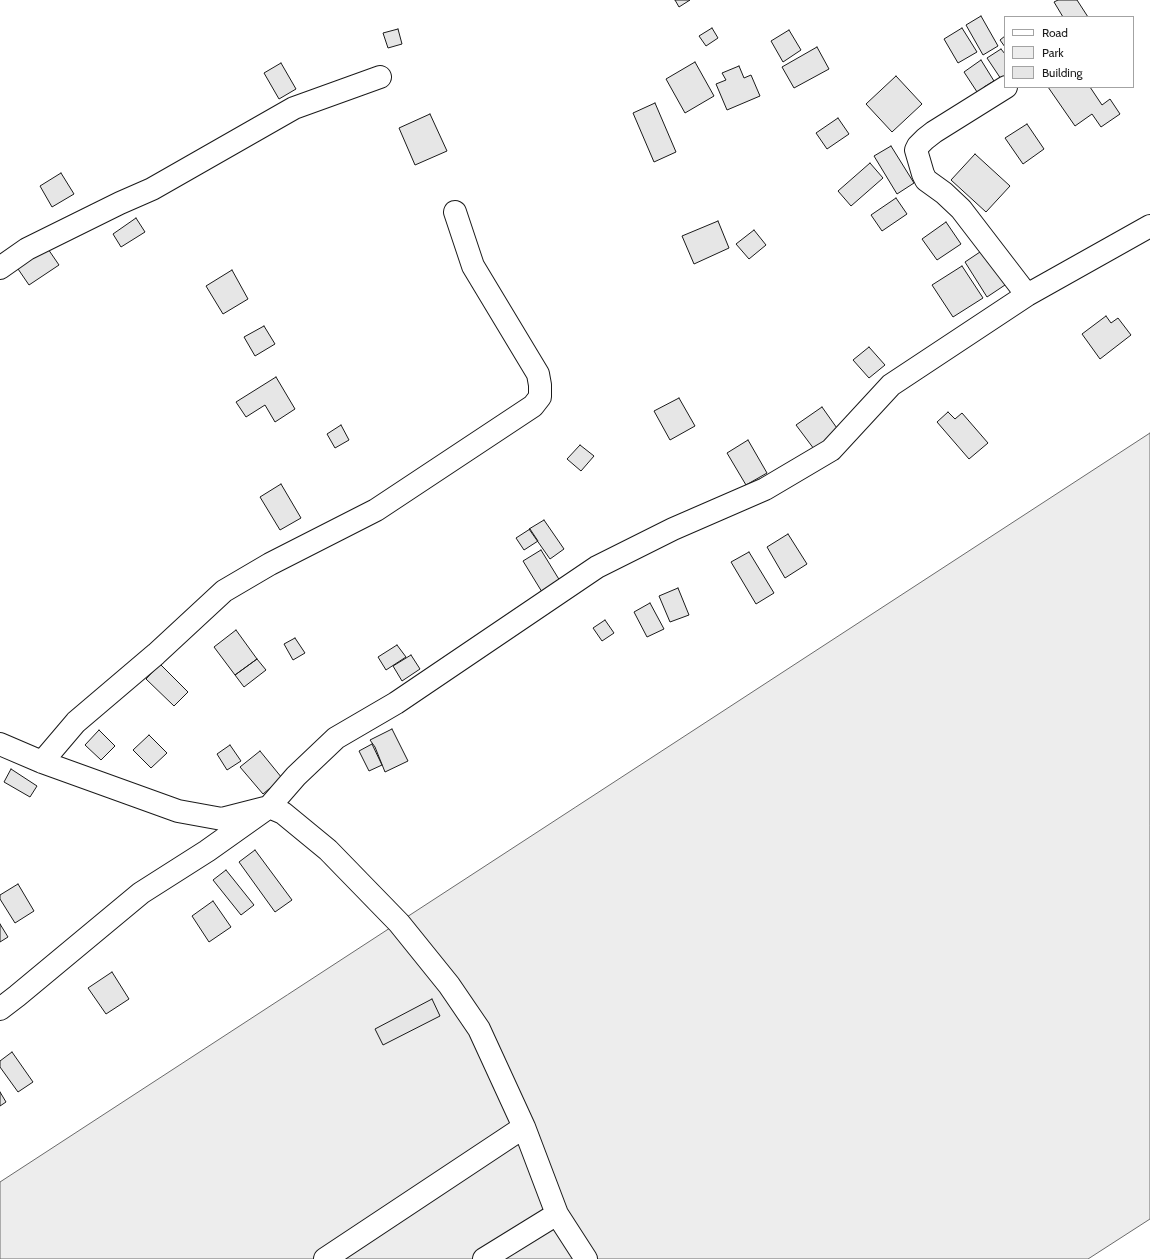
<!DOCTYPE html>
<html>
<head>
<meta charset="utf-8">
<style>
  body { margin:0 }
  #map { position:relative; width:1150px; height:1259px; overflow:hidden; background:#fff; font-family:Cabin,sans-serif }
  canvas { display:block }
  .legend { position:absolute; left:1004px; top:16px; width:130px; height:72px; box-sizing:border-box; background:#fff; border:1px solid #a3a3a3; margin:0; padding:5px 7px; list-style:none; font-size:12px; color:#1a1a1a }
  .legend li { display:flex; align-items:center; gap:8px; height:20px }
  .legend b { width:20px; border:1px solid #a3a3a3 }
</style>
</head>
<body>
<div id="map">
<canvas width="1150" height="1259"></canvas>
<ul class="legend">
<li><b style="height:5px;background:#fff"></b>Road</li>
<li><b style="height:11px;background:#ededed"></b>Park</li>
<li><b style="height:11px;background:#e6e6e6"></b>Building</li>
</ul>
</div>
<script>
const ctx = document.querySelector('canvas').getContext('2d');
ctx.lineJoin = 'round';
function fill(path, color) { ctx.fillStyle = color; ctx.fill(path, 'evenodd'); }
const poly = rows => new Path2D(rows.map(r => 'M' + r).join(''));
function trace(path, color, width, dash) { ctx.strokeStyle = color; ctx.lineWidth = width; ctx.lineCap = dash ? 'butt' : 'round'; ctx.setLineDash(dash || []); ctx.stroke(path); }
const green = poly([
  [1150,433,1150,1219,1088,1259,0,1259,0,1182,1150,433]
]);
const building = poly([
  [675,0,690,0,679,7,675,0],
  [1058,0,1077,0,1088,17,1063,17,1054,2,1058,0],
  [981,16,998,46,983,55,966,25,981,16],
  [712,28,718,38,706,46,699,36,712,28],
  [962,28,977,52,958,63,944,39,962,28],
  [398,29,402,44,388,48,383,33,398,29],
  [789,30,801,50,783,62,771,41,789,30],
  [1005,36,1005,47,1000,40,1005,36],
  [817,47,829,69,794,88,782,67,817,47],
  [1001,49,1005,54,1005,81,1003,82,987,58,1001,49],
  [981,60,994,81,984,87,989,93,981,98,964,72,981,60],
  [695,62,714,96,685,113,666,79,695,62],
  [281,63,296,89,279,99,264,73,281,63],
  [739,66,744,78,751,75,760,96,727,110,716,84,726,80,722,73,739,66],
  [896,76,922,104,892,132,866,104,896,76],
  [1048,87,1090,87,1102,105,1110,99,1120,114,1101,127,1092,114,1075,126,1048,87],
  [655,103,676,152,654,162,633,113,655,103],
  [430,114,447,151,415,165,399,128,430,114],
  [838,118,849,134,827,149,816,133,838,118],
  [1027,124,1044,149,1023,164,1005,138,1027,124],
  [891,146,914,183,897,194,874,156,891,146],
  [975,154,1010,186,986,212,951,180,975,154],
  [870,163,883,178,851,206,838,191,870,163],
  [61,173,74,194,52,207,40,186,61,173],
  [896,198,907,214,882,231,871,215,896,198],
  [136,218,145,232,121,247,113,234,136,218],
  [718,221,729,248,694,264,682,236,718,221],
  [946,222,961,244,937,260,922,239,946,222],
  [754,230,766,245,749,259,736,244,754,230],
  [46,246,59,265,29,285,16,266,46,246],
  [986,248,1008,283,987,297,965,262,986,248],
  [962,266,983,298,953,317,932,285,962,266],
  [232,270,248,299,223,314,206,286,232,270],
  [1106,316,1111,323,1118,318,1131,335,1100,359,1082,334,1106,316],
  [264,326,275,344,255,356,244,337,264,326],
  [869,347,885,365,869,378,853,360,869,347],
  [276,377,295,409,275,422,265,405,246,417,236,402,276,377],
  [679,398,695,426,670,440,654,411,679,398],
  [822,407,839,431,814,449,796,425,822,407],
  [948,412,955,419,962,413,988,443,969,459,937,422,948,412],
  [341,425,349,440,335,448,327,434,341,425],
  [748,440,767,473,746,485,727,453,748,440],
  [580,445,594,456,581,471,567,459,580,445],
  [281,484,301,518,280,530,260,497,281,484],
  [544,520,564,549,550,559,529,529,544,520],
  [530,529,538,541,524,550,516,538,530,529],
  [788,534,807,564,785,578,767,547,788,534],
  [541,550,560,581,542,592,523,561,541,550],
  [749,552,774,593,756,604,731,562,749,552],
  [678,588,689,615,670,622,659,596,678,588],
  [650,603,664,629,647,637,634,612,650,603],
  [605,620,614,633,602,641,593,628,605,620],
  [236,630,257,659,235,675,214,647,236,630],
  [295,638,305,653,293,660,284,644,295,638],
  [397,645,406,657,386,670,378,657,397,645],
  [411,655,420,669,402,681,393,666,411,655],
  [257,659,266,670,244,687,235,675,257,659],
  [160,664,188,692,174,706,146,679,160,664],
  [392,729,408,761,385,772,375,747,370,740,392,729],
  [99,730,115,746,101,760,85,745,99,730],
  [149,735,167,753,151,768,133,750,149,735],
  [372,744,382,765,369,771,359,751,372,744],
  [230,745,241,761,227,770,217,754,230,745],
  [260,751,282,778,263,794,240,767,260,751],
  [11,769,37,786,30,797,4,782,11,769],
  [255,850,292,900,275,912,239,862,255,850],
  [226,870,254,905,241,915,213,880,226,870],
  [18,884,34,911,15,923,0,899,0,895,18,884],
  [213,901,231,927,209,942,192,916,213,901],
  [0,924,8,937,0,942,0,924],
  [112,972,129,999,106,1014,88,988,112,972],
  [432,999,440,1016,383,1045,375,1029,432,999],
  [12,1052,33,1082,18,1092,0,1067,0,1061,12,1052],
  [0,1092,6,1102,0,1106,0,1092]
]);
const minor = poly([
  [1006,87,934,132,925,139,918,146,916,150,923,174,926,180,944,193,961,209,1027,295],
  [0,268,27,249,120,203,152,189,294,108,380,77],
  [0,744,42,762,178,811,222,819,269,807,283,813,328,850,399,923,449,985,479,1029,524,1127,557,1214,586,1259],
  [42,762,76,722,156,654,224,591,270,564,376,510,533,406,540,397,540,385,538,374,473,266,455,212],
  [0,1009,17,996,141,893,207,851,269,807,296,776,336,738,396,703,597,567,673,529,765,489,831,450,891,385,1027,295,1150,226],
  [325,1259,524,1127],
  [484,1259,557,1214]
]);
fill(green, '#ededed');
trace(green, '#6a6a6a', 1);
fill(building, '#e6e6e6');
trace(building, '#1a1a1a', 1);
trace(minor, '#1a1a1a', 24);
trace(minor, '#fff', 22);
</script>
</body>
</html>
